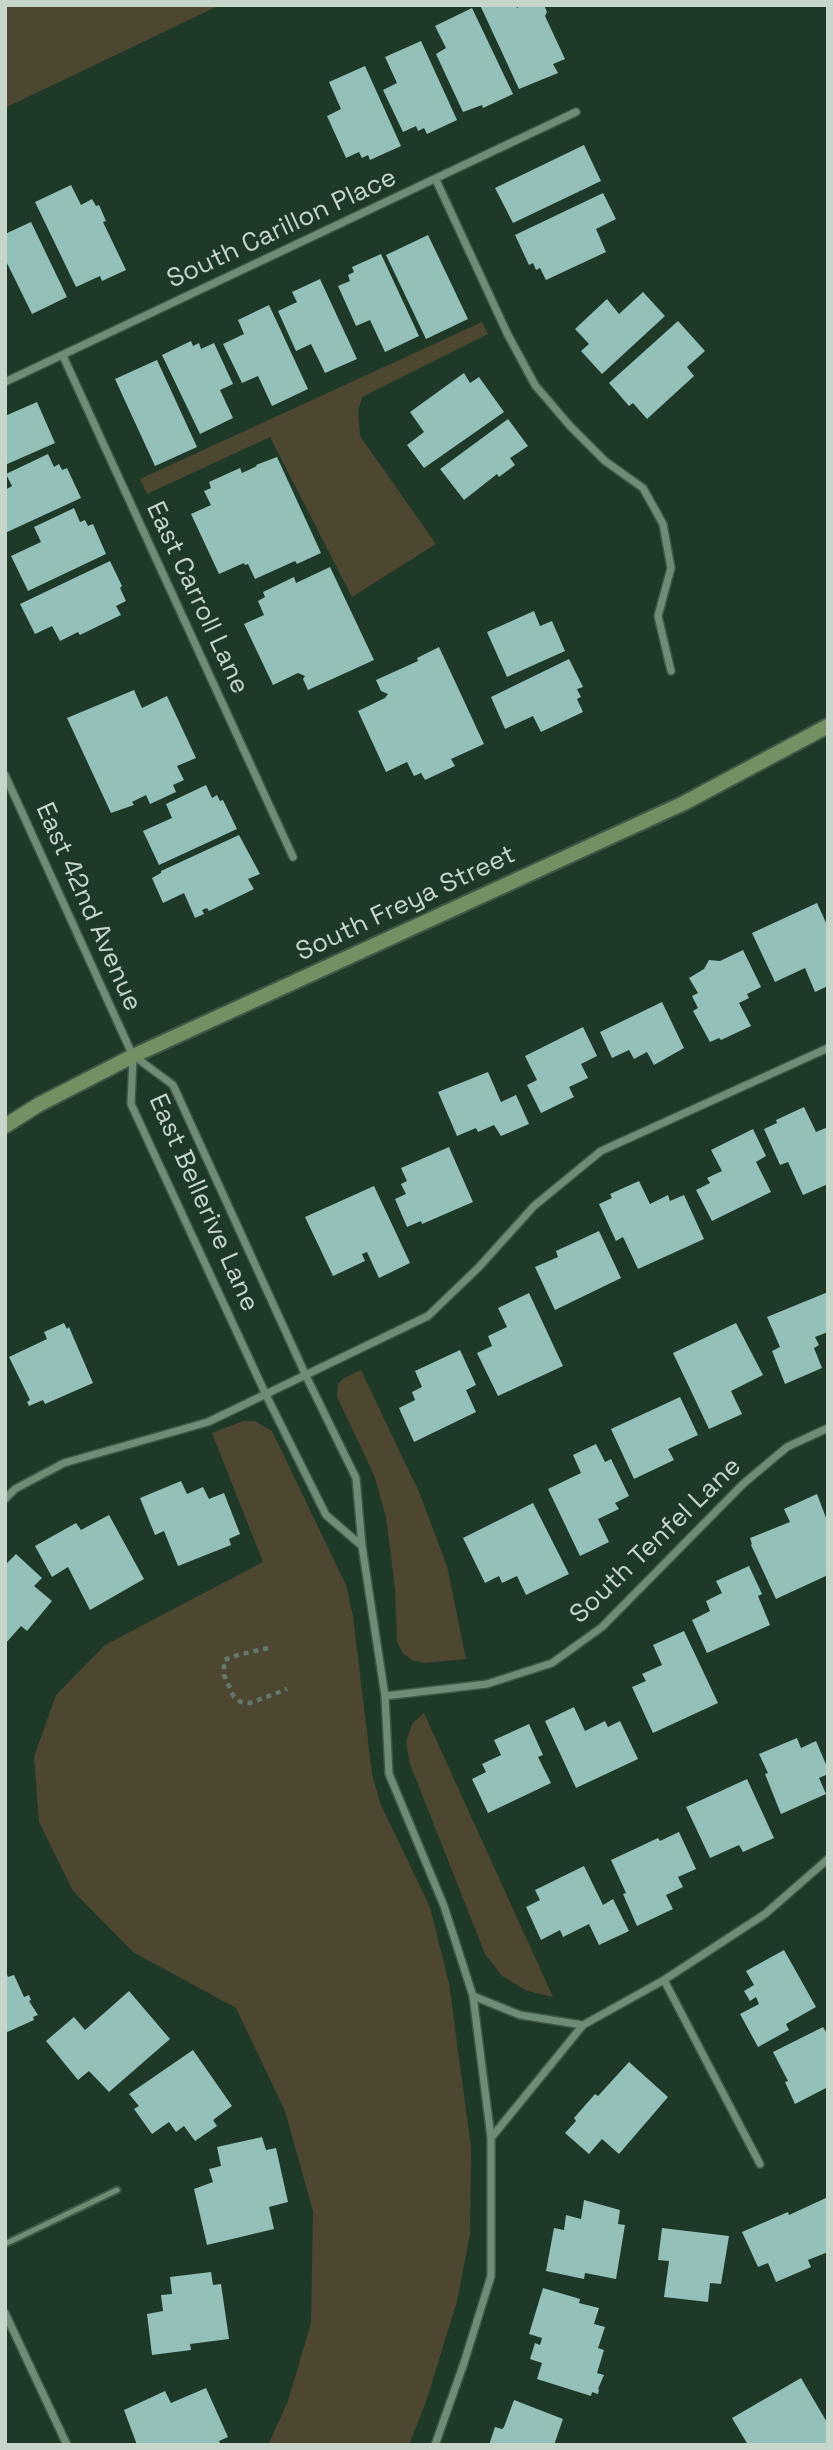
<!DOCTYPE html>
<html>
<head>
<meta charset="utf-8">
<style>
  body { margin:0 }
  #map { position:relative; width:833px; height:2450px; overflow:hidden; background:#1e3927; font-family:"Space Grotesk",sans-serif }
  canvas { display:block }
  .frame { position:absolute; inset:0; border:7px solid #c6d6ca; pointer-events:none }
</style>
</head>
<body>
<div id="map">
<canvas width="833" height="2450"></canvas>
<div class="frame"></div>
</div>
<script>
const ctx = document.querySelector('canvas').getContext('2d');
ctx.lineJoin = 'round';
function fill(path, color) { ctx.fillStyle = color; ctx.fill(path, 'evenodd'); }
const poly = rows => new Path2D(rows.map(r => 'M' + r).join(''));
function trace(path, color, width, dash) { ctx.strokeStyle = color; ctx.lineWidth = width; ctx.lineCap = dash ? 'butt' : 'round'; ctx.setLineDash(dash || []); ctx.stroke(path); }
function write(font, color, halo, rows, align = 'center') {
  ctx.font = font + ' "Space Grotesk",sans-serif'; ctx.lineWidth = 7; ctx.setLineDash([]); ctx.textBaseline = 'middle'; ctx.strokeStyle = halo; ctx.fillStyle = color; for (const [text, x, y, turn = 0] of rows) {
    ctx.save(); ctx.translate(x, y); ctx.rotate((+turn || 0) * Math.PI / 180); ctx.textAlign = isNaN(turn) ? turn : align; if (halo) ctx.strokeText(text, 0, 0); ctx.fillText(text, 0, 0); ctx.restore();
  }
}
const green = poly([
  [5,5,220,5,5,108],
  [482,322,488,334,362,397,358,412,360,436,436,544,352,597,270,437,147,494,140,479],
  [361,1370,419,1492,447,1566,466,1659,424,1663,412,1660,403,1653,397,1642,395,1589,386,1517,374,1475,337,1397,338,1384,344,1378],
  [243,1421,255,1421,272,1431,346,1585,353,1616,372,1774,380,1803,430,1907,449,1983,471,2148,470,2234,457,2301,427,2399,409,2445,268,2445,288,2401,311,2323,313,2211,285,2111,236,2008,133,1952,73,1891,39,1822,34,1757,56,1695,105,1645,263,1562,212,1433],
  [424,1713,553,1997,527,1991,502,1976,485,1954,410,1764,406,1742,412,1724]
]);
const building = poly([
  [480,5,516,5,517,8,522,5,544,5,547,12,545,16,565,59,553,64,558,73,519,89],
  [472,8,513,94,483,108,482,105,463,112,436,54,446,48,435,26],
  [421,41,457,120,427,134,424,128,418,131,416,126,403,132,383,90,397,83,385,57],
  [365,66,401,146,370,160,368,155,362,158,359,152,346,158,327,116,341,109,329,82],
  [584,145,601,181,513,223,495,188],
  [71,185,81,205,92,199,96,206,99,205,106,221,103,222,126,270,102,281,100,276,76,287,35,202],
  [603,193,616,219,596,229,606,252,546,280,540,268,536,270,533,263,529,265,515,235],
  [31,222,67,297,32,314,5,259,5,234],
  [428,235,468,319,426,339,386,255],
  [381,254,419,336,385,352,370,320,356,326,338,286,350,281,348,275,354,272,352,267],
  [320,279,357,359,325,373,311,344,296,351,278,311,297,302,292,292],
  [643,292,665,316,602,374,581,351,589,344,575,329,607,299,619,314],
  [269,305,308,389,272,406,258,376,242,383,223,344,244,334,238,320],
  [678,321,705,351,687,367,694,376,647,419,633,403,629,406,609,383],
  [191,341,193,346,199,343,201,349,214,343,233,384,220,390,233,418,200,434,162,355],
  [157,360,197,447,155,466,115,379],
  [464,373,470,383,479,377,504,412,424,468,407,445,424,432,410,412],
  [37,402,55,443,5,465,5,416],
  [508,419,528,446,510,458,515,465,499,477,497,474,464,500,440,469],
  [48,454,54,467,59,464,62,470,67,468,81,498,5,533,5,490,12,486,6,474],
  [277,457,321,553,297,564,295,561,255,579,248,564,245,565,244,563,219,574,191,514,211,505,204,491,211,488,209,482,240,468,242,473,257,466,256,465],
  [74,508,80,522,85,520,88,526,93,524,106,554,28,591,11,556,41,542,34,527],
  [110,561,122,586,120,588,126,601,116,606,121,615,80,635,78,632,60,641,52,626,35,634,20,604],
  [330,567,374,660,308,690,303,679,305,676,298,673,273,685,244,624,264,615,258,601,265,597,263,592,294,577,296,583],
  [534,611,540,626,552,621,565,651,507,677,487,632],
  [439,647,484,744,451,759,455,766,425,780,421,773,414,776,407,762,386,772,358,711,385,698,388,694,381,691,376,680,418,661,417,658],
  [569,659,583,687,577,689,581,697,577,699,583,712,541,732,533,716,505,729,491,697],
  [134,690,142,708,167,696,196,758,177,766,184,780,173,785,176,792,150,804,146,795,132,802,134,805,111,813,67,718],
  [206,785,212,798,217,795,220,801,223,800,237,829,159,865,143,831,172,818,166,804],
  [239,835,260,874,248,879,254,889,209,911,207,908,202,910,204,914,195,918,184,893,163,903,152,878,161,873,161,871],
  [817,903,828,927,828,986,815,992,805,968,775,982,752,933],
  [743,950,761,987,747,994,749,998,739,1003,751,1026,721,1040,719,1038,710,1042,693,1011,698,1008,692,996,698,993,689,978,704,969,709,960,720,961],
  [662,1002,684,1048,654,1065,647,1052,634,1059,629,1050,612,1058,600,1032],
  [583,1027,597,1056,581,1064,588,1078,569,1087,574,1097,541,1113,527,1085,537,1080,525,1056],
  [488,1072,501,1102,516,1095,529,1124,501,1136,494,1125,478,1132,476,1128,457,1136,438,1092],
  [804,1107,816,1132,828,1127,828,1184,803,1195,788,1162,780,1165,764,1129,777,1123,776,1120],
  [753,1129,766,1156,756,1162,771,1192,712,1221,696,1190,710,1183,707,1178,722,1171,711,1150],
  [449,1147,473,1202,422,1224,421,1221,407,1227,395,1199,406,1194,401,1184,407,1181,401,1168],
  [639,1181,650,1204,668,1195,670,1201,684,1195,704,1239,638,1269,623,1237,616,1241,599,1204,612,1198,610,1194],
  [374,1186,410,1263,379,1278,367,1252,362,1254,365,1261,333,1276,305,1217],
  [599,1231,621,1278,555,1310,535,1267,558,1257,556,1251],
  [828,1292,828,1332,815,1337,819,1345,814,1348,822,1368,785,1384,772,1351,780,1347,767,1317],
  [529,1293,563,1366,498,1396,477,1353,492,1346,488,1336,507,1327,498,1308],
  [64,1323,67,1329,69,1327,93,1383,45,1404,43,1400,29,1406,27,1402,30,1400,9,1357,47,1339,44,1332],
  [736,1323,763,1375,731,1391,742,1414,709,1429,673,1353],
  [460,1350,476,1385,466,1390,476,1412,414,1442,399,1408,415,1400,412,1392,422,1387,415,1371],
  [680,1397,698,1435,668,1449,674,1460,634,1479,611,1429],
  [596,1444,605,1462,611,1459,629,1496,615,1503,619,1509,598,1519,609,1542,580,1556,548,1489,581,1473,573,1455],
  [181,1481,187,1494,203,1487,209,1499,224,1493,240,1534,229,1539,231,1545,178,1566,164,1531,155,1535,140,1498],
  [817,1494,828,1523,828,1575,776,1599,751,1545,752,1544,750,1538,790,1522,784,1509],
  [533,1503,569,1574,526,1595,517,1576,502,1583,499,1576,485,1583,463,1538],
  [109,1515,144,1579,90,1610,68,1567,52,1577,35,1546,76,1523,81,1530],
  [16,1554,42,1578,34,1586,52,1601,27,1631,21,1626,5,1644,5,1565],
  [749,1566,762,1594,758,1596,770,1625,707,1653,692,1620,710,1611,706,1601,722,1593,716,1581],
  [684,1631,718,1703,653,1733,632,1687,646,1681,642,1674,662,1665,653,1645],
  [574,1707,585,1731,605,1721,608,1727,620,1721,638,1759,576,1788,545,1721],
  [529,1724,543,1755,538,1757,551,1783,488,1813,472,1779,486,1772,482,1764,501,1755,494,1740],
  [797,1738,801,1748,816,1741,828,1769,828,1774,819,1778,826,1794,781,1814,765,1774,768,1773,759,1754],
  [747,1779,774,1838,743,1852,739,1845,710,1858,686,1807],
  [679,1832,696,1869,678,1877,683,1887,666,1895,673,1909,637,1926,623,1894,626,1893,611,1860,658,1838,660,1841],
  [584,1866,603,1905,613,1899,629,1931,599,1945,589,1924,563,1937,560,1930,541,1940,526,1907,540,1900,535,1890],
  [784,1950,816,2007,786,2024,789,2030,758,2047,740,2014,759,2004,756,1997,750,2001,744,1991,754,1985,746,1971],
  [5,1971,8,1977,14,1975,24,1997,29,1995,31,2000,29,2001,38,2015,33,2017,34,2020,5,2033],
  [129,1991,170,2039,109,2092,89,2071,78,2080,46,2041,74,2017,85,2030],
  [823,2027,828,2035,828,2087,795,2104,785,2082,788,2081,773,2052],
  [193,2050,232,2106,213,2120,217,2126,195,2141,184,2126,176,2132,169,2122,152,2134,134,2109,139,2106,129,2094],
  [629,2062,668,2097,619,2154,602,2139,589,2154,565,2133,576,2121,574,2118,595,2094,598,2096],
  [262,2137,266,2150,276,2148,288,2202,269,2207,274,2229,207,2245,194,2189,213,2182,209,2169,221,2166,217,2147],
  [828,2197,828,2252,808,2260,811,2267,776,2282,768,2263,758,2267,742,2232,788,2212,789,2215],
  [584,2200,620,2210,618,2224,625,2225,616,2279,585,2273,584,2279,546,2271,554,2228,564,2230,566,2215,581,2219],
  [662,2228,729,2236,721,2284,710,2283,708,2302,664,2297,669,2261,658,2260],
  [211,2272,213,2285,221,2284,229,2339,190,2344,191,2350,152,2355,147,2314,163,2311,161,2295,172,2294,170,2277],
  [543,2288,580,2299,579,2303,599,2308,594,2324,605,2327,598,2348,604,2350,597,2373,604,2375,598,2389,599,2390,598,2394,592,2392,591,2396,537,2379,542,2363,530,2359,535,2343,540,2345,542,2338,529,2334],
  [801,2378,828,2424,828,2442,824,2445,793,2445,792,2443,748,2445,732,2418],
  [206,2388,228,2437,219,2441,221,2445,137,2445,124,2410,165,2391,171,2403],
  [514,2400,563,2419,554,2445,489,2445,495,2427,502,2429,504,2427]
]);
const path = poly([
  [268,1648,238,1655,224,1660,224,1675,234,1697,241,1702,250,1703,287,1689]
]);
const service = poly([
  [5,2244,117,2190]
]);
const minor = poly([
  [436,180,508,335,535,385,570,426,605,461,643,488,663,524,671,568,658,616,671,671],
  [63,356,293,857],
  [5,382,576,112],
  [5,775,133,1056,131,1104,266,1395,326,1515,362,1546],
  [134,1056,173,1085,306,1376,356,1478,362,1546,385,1696,389,1774,444,1906,473,1996,491,2138,491,2276,464,2363,435,2445],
  [5,1499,15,1489,64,1463,208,1422,428,1316,479,1267,534,1206,601,1151,828,1048],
  [385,1696,487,1684,552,1663,602,1627,743,1484,787,1447,828,1428],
  [664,1980,760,2164],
  [473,1996,520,2015,583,2025],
  [491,2138,583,2025,664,1980,765,1914,828,1859],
  [5,2313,67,2445]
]);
const secondary = poly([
  [5,1126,38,1105,133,1056,684,803,828,726]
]);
const streetNames = [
  ["South Carillon Place",282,229,-25],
  ["East Carroll Lane",197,598,65],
  ["South Freya Street",406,904,-25],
  ["East 42nd Avenue",88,907,66],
  ["East Bellerive Lane",203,1203,66],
  ["South Tenfel Lane",656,1541,-44]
];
fill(green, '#4d4732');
fill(building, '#93c1b9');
trace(service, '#3f5747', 9);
trace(minor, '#3f5747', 10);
trace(secondary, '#3f5747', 18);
trace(path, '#63796a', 4.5, [5, 5]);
trace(service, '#6e8c76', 5);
trace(minor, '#6e8c76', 7);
trace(secondary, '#729061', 14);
write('26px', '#c6d6ca', '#1e3927', streetNames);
</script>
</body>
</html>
